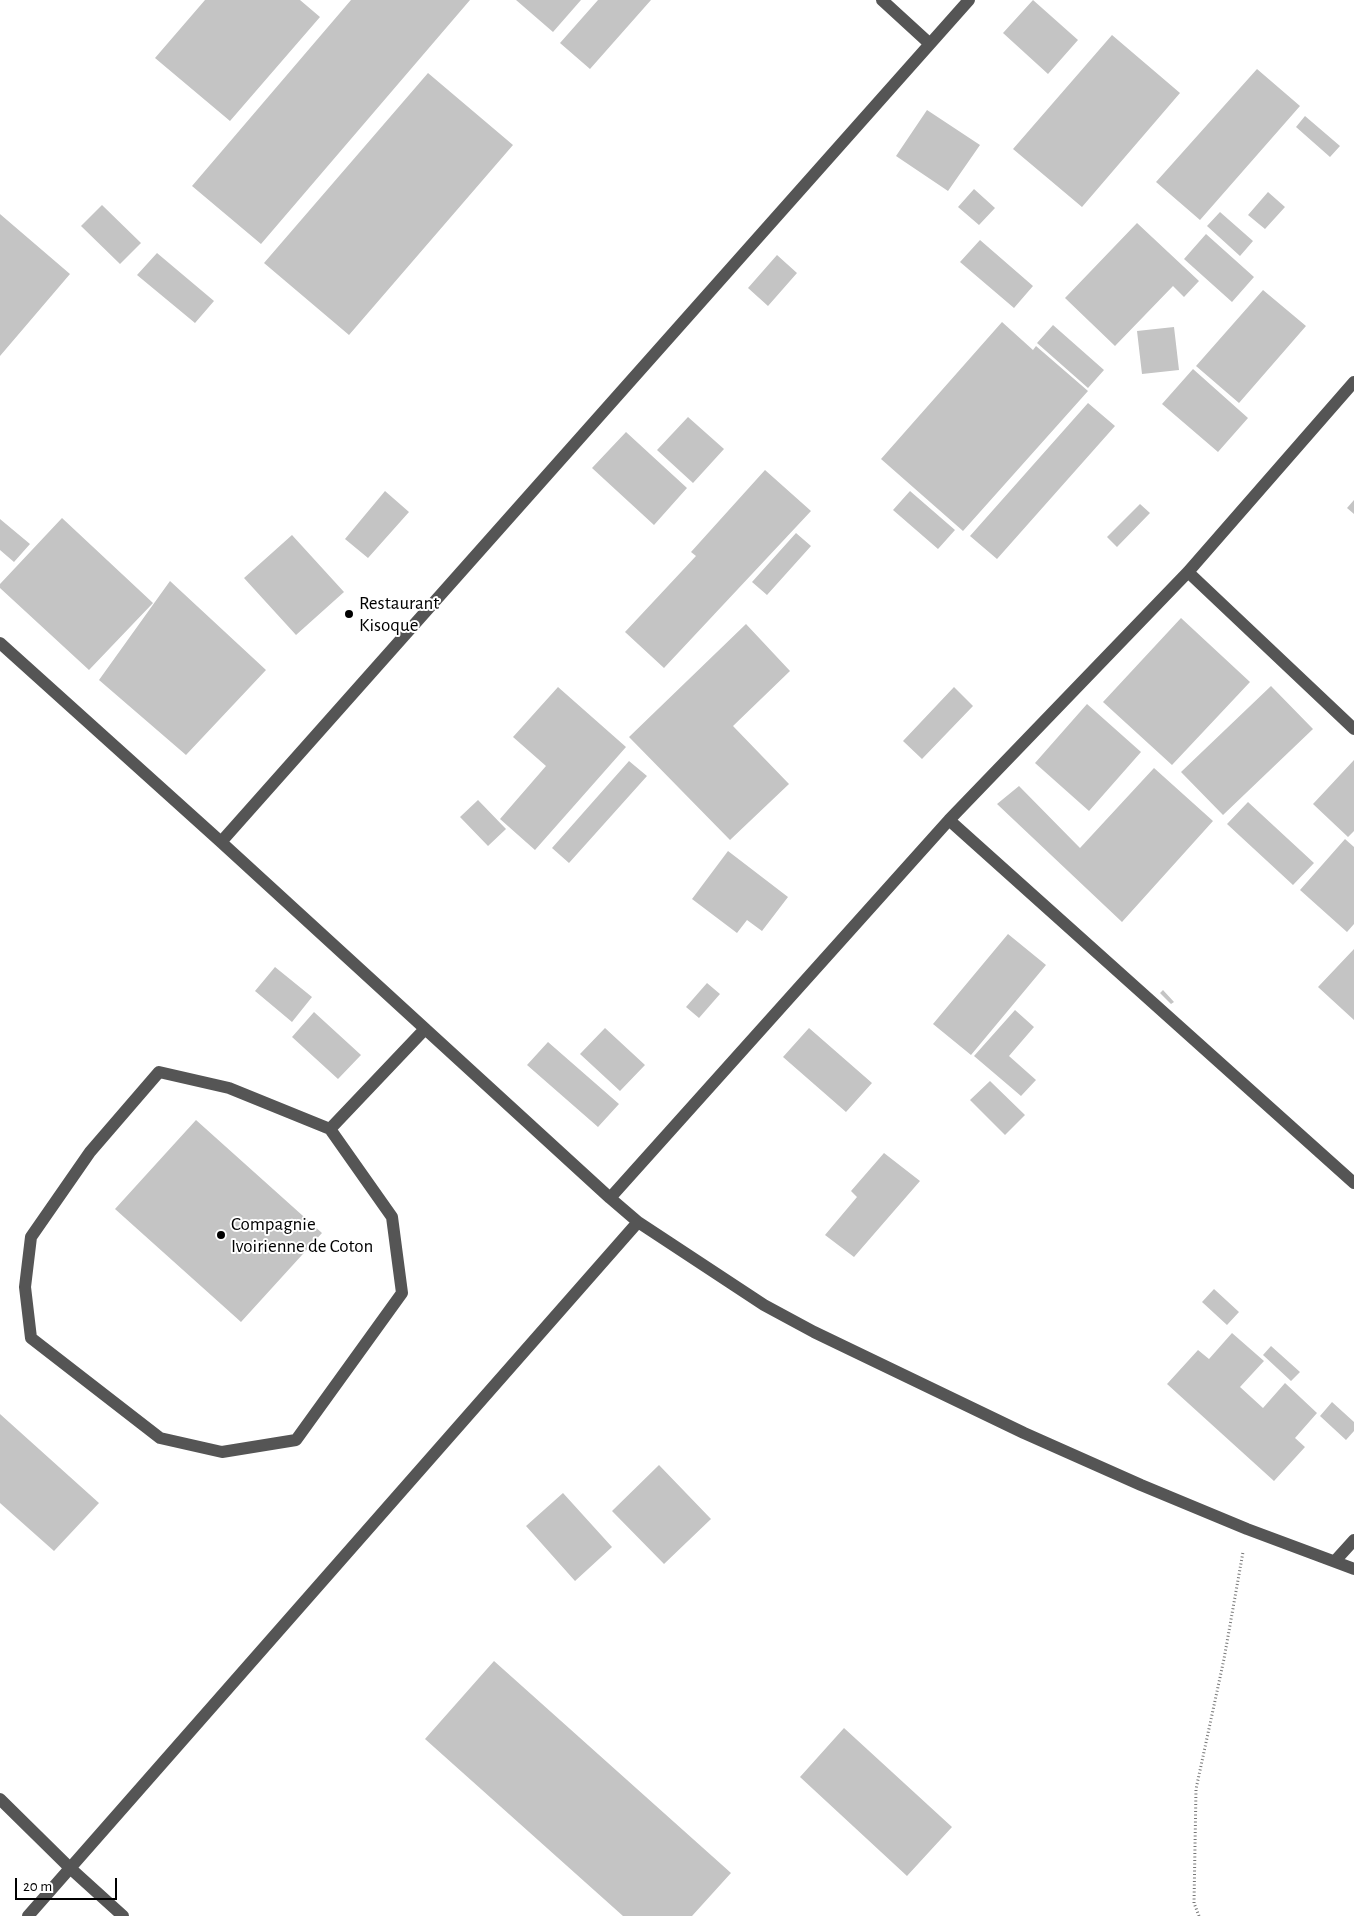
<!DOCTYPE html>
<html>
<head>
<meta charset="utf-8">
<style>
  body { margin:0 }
  #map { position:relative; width:1354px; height:1916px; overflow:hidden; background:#fff; font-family:"Alegreya Sans",sans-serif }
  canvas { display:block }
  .scale { position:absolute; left:15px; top:1878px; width:102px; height:22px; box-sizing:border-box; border:2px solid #000; border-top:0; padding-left:6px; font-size:15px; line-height:18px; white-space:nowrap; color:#000; -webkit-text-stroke:4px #fff; paint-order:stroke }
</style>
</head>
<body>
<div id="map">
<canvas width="1354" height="1916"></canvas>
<div class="scale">20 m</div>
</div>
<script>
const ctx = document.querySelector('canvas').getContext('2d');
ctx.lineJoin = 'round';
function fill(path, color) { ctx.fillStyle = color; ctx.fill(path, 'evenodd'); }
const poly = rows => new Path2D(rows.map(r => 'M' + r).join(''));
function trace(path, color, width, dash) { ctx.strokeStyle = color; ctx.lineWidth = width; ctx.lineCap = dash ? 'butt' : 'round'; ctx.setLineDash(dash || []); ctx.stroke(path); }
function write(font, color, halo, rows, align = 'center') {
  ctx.font = font + ' "Alegreya Sans",sans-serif'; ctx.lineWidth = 4; ctx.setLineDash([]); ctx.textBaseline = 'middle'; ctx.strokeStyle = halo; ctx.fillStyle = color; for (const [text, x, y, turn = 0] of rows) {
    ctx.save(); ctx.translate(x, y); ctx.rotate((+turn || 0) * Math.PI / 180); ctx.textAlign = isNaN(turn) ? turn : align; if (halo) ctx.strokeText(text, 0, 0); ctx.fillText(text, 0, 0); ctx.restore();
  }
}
const building = poly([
  [205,0,300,0,320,17,230,121,155,58],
  [351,0,470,0,261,244,192,186],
  [516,0,581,0,553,32],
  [598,0,651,0,590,69,560,43],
  [1033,0,1078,40,1048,74,1003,33],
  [1112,35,1180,93,1082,207,1013,149],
  [1257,69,1300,106,1200,220,1156,182],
  [428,73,513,145,349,335,264,263],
  [927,110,980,145,948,191,896,156],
  [1305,116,1340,146,1330,157,1296,127],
  [974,189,995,208,979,225,958,207],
  [1268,192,1285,207,1265,229,1248,215],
  [102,205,141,243,120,264,81,226],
  [1220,212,1253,241,1240,256,1207,226],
  [0,214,70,274,0,356],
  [1137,223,1199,281,1184,297,1173,286,1115,346,1065,298],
  [1206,234,1254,277,1232,302,1184,259],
  [980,240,1033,286,1014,308,960,262],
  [157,253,214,301,195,323,137,275],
  [777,255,797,273,768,306,748,288],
  [1263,290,1306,326,1239,403,1196,366],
  [1002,322,1033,350,1036,346,1088,391,963,531,881,459],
  [1053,325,1104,370,1088,388,1037,343],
  [1174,327,1179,370,1142,374,1137,331],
  [1193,369,1248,418,1218,452,1162,404],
  [1088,403,1115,426,997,559,970,536],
  [688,417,724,449,693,483,657,450],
  [626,432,687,488,654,525,592,468],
  [765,470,811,511,664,668,625,632,696,556,691,552],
  [385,491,409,512,368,558,345,539],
  [910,491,955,530,938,549,893,510],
  [1354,500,1354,514,1347,508],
  [1140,504,1150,513,1117,547,1107,537],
  [62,518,153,603,89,670,0,588,0,584],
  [0,519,30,544,14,562,0,550],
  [796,533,811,546,767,595,752,582],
  [292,535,344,592,296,635,244,578],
  [170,581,266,670,186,755,99,680],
  [1181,618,1250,682,1172,765,1103,702],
  [746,624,790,671,733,726,789,784,730,840,629,737],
  [1271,686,1313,729,1223,815,1181,772],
  [558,687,626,747,535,850,500,819,546,766,513,737],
  [954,687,973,706,922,759,903,741],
  [1087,704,1141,752,1089,811,1035,763],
  [1354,760,1354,831,1348,837,1313,804],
  [629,761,647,776,569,863,552,848],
  [1154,768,1213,821,1122,922,997,804,1019,786,1080,848],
  [478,800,506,829,488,846,460,817],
  [1248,802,1314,863,1293,885,1227,824],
  [1345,839,1354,847,1354,924,1347,932,1300,890],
  [728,851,788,897,762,931,747,920,737,933,692,899],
  [1008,934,1046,965,971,1055,933,1024],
  [1354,949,1354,1020,1318,987],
  [275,967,312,997,292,1022,255,991],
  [707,983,720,994,699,1018,686,1007],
  [1163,990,1174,1002,1171,1004,1160,993],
  [1015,1010,1034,1027,1009,1056,1036,1080,1021,1096,974,1056],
  [314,1012,361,1055,338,1079,292,1037],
  [605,1028,645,1065,620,1091,580,1054],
  [809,1028,872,1083,846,1112,783,1057],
  [548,1042,619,1104,598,1127,527,1065],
  [990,1081,1025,1115,1005,1135,970,1100],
  [196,1120,322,1233,241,1322,115,1209],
  [884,1153,920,1181,854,1257,825,1235,857,1197,851,1191],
  [1214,1289,1239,1312,1227,1325,1202,1302],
  [1232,1333,1264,1361,1240,1387,1263,1408,1285,1383,1317,1413,1295,1438,1305,1447,1274,1481,1167,1384,1198,1350,1209,1359],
  [1271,1346,1300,1372,1291,1381,1263,1355],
  [1332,1402,1354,1422,1354,1431,1346,1440,1320,1416],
  [0,1414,99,1503,54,1551,0,1503],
  [659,1465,711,1519,664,1564,612,1511],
  [563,1493,612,1547,575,1581,526,1526],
  [494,1661,731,1873,692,1916,623,1916,425,1739],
  [844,1728,952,1827,907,1876,800,1777]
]);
const path = poly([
  [1199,1916,1194,1903,1196,1789,1224,1659,1243,1552]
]);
const minor = poly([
  [882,0,930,44],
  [1188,572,1354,729],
  [0,643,221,842,610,1198,638,1222,764,1305,814,1332,1024,1433,1141,1485,1247,1529,1354,1569],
  [949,820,1354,1183],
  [221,842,969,0],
  [330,1129,392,1217,402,1293,296,1440,222,1452,160,1438,31,1338,25,1287,31,1237,90,1152,159,1072,229,1088,330,1129,425,1029],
  [610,1198,949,820,1188,572,1354,382],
  [1335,1561,1354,1540],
  [0,1799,70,1868,123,1916],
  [28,1916,638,1222]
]);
const markers = [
  [349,614,5,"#000"],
  [221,1235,5,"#000"]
];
const poiNames = [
  ["Restaurant",359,603],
  ["Kisoque",359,625],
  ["Compagnie",231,1224],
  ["Ivoirienne de Coton",231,1246]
];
fill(building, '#c4c4c4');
trace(path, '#777', 3, [1, 2.5]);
trace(minor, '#555', 12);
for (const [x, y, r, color] of markers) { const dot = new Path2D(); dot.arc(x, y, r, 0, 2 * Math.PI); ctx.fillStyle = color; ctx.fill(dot); trace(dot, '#fff', 2); }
write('19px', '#000', '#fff', poiNames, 'left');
</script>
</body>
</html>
